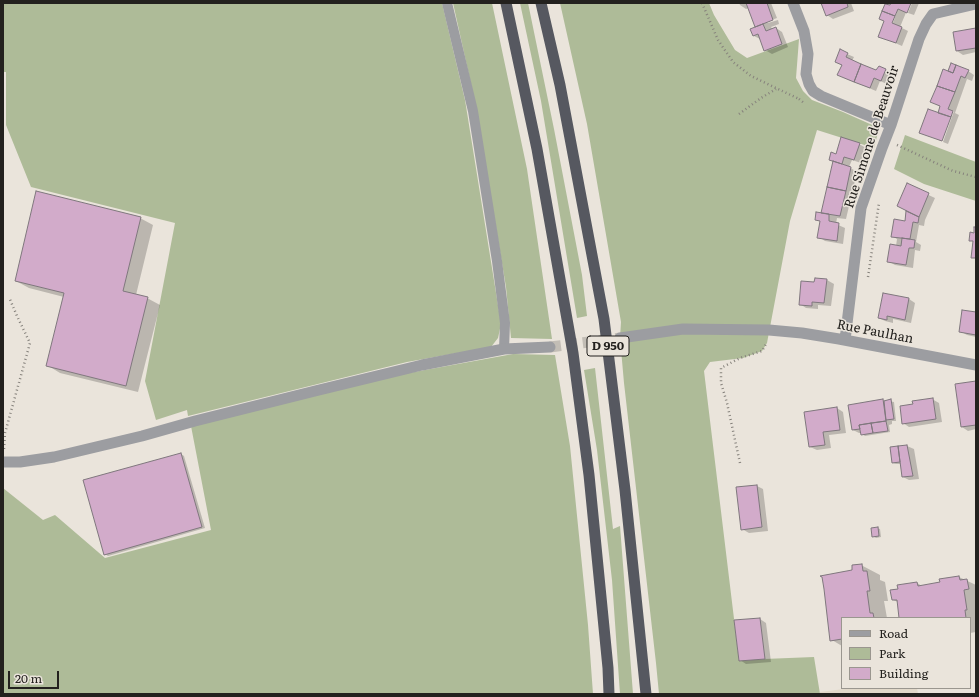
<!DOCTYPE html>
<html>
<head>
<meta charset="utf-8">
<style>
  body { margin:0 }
  #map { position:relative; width:979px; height:697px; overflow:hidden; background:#eae4db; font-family:Literata,serif }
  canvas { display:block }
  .frame { position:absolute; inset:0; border:4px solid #23211e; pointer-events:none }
  .legend { position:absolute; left:841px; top:617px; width:130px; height:72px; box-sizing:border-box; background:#eae4db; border:1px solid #9a968f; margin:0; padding:5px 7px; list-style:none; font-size:12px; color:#23211e }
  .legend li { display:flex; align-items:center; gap:8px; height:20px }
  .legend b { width:20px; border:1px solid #9a968f }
  .scale { position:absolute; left:8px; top:671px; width:51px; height:18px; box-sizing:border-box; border:2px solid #23211e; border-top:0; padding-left:5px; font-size:12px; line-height:14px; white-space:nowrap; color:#23211e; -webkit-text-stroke:3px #eae4db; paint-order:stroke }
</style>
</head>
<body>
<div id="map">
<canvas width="979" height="697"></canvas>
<div class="frame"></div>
<ul class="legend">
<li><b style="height:5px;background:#9c9da1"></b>Road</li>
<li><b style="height:11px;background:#aebb98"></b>Park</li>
<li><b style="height:11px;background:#d2abca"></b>Building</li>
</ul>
<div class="scale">20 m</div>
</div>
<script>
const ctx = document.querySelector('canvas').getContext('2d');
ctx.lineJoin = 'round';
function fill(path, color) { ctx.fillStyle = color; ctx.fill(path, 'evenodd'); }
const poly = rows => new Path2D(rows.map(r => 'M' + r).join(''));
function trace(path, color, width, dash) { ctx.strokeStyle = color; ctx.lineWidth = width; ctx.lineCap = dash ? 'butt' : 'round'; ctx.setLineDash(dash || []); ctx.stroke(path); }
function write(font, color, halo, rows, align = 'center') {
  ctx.font = font + ' Literata,serif'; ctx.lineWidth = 3; ctx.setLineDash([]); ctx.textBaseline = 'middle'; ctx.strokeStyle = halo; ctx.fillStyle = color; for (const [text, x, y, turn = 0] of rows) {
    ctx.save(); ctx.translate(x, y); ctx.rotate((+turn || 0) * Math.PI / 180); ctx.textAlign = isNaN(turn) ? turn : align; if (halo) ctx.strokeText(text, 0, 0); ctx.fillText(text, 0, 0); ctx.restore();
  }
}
const built = poly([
  [852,688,917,688,918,694,820,694,820,692]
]);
const green = poly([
  [3,3,442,3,465,100,501,324,498,338,491,347,407,362,188,416,187,410,156,420,145,381,175,223,31,187,6,125,6,72,3,72],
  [453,3,492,3,527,169,552,339,511,338,506,287,475,102],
  [520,3,528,3,554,129,582,275,587,316,577,318,541,101],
  [560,3,709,3,714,15,735,50,747,58,799,39,796,78,803,91,812,100,843,112,879,128,874,148,817,130,790,221,767,343,762,351,743,358,710,362,704,371,739,660,814,657,820,694,659,694,656,663,624,383,620,338,621,322,587,124],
  [905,135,976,162,976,201,924,184,894,169],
  [513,354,555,355,570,446,588,625,593,694,3,694,3,488,43,520,55,515,105,558,211,530,191,426,403,374],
  [595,368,613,529,620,526,633,694,620,694,612,580,597,450,584,370]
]);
const shadow = poly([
  [739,3,771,3,777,18,766,22,768,23,778,20,779,24,771,27,773,30,776,28,782,32,788,47,772,54,765,50,760,39,754,36,752,29,756,28,749,8,746,9,740,5],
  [822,3,851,3,854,11,833,19,827,15],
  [892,3,910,3,900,27,908,31,902,46,879,36],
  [896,11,897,12,891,28,890,27],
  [912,3,919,3,914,15,908,13],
  [976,29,976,52,963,55,957,51],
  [847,54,854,57,852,61,877,72,885,70,892,73,887,84,880,81,876,91,845,78,843,66,836,62],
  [968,71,974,75,972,81,967,79,955,113,959,115,948,144,943,142,954,111,952,111,941,141,920,132,938,114,941,107,932,102,948,72],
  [859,144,866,148,861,163,852,160,849,167,857,172,846,219,837,218,836,224,845,228,843,244,825,241,819,237,821,222,816,219,822,214,834,162,830,160],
  [907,185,935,198,925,220,924,226,919,225,916,242,921,245,920,251,915,250,913,268,895,265,888,261,896,246,897,239,892,236,905,222,907,211,898,206],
  [140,218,153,225,136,295,147,298,160,305,138,392,60,373,47,365,64,297,29,288,16,281],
  [815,279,827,280,834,284,831,306,818,305,818,309,806,308,800,304,815,283],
  [883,294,909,299,915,303,911,323,893,319,893,323,885,321,879,318],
  [976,313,976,337,967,335,960,331],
  [976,382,976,429,968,431,962,427],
  [932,399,939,403,942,422,909,427,903,423,914,405],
  [883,400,894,402,896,421,892,421,892,424,889,425,890,432,865,436,861,433,859,433,853,430],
  [837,408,843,412,846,433,829,435,831,448,817,450,810,447],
  [907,446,914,449,919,479,909,480,903,477,901,464,896,464,893,463,891,448],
  [181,454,184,456,205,528,108,556,105,554],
  [757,486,763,489,768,531,749,533,742,529],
  [877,528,880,529,881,537,876,538,873,536],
  [861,565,880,575,880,580,885,582,888,601,884,601,887,618,842,618,842,646,832,640,854,571],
  [959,577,976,585,976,632,970,633,970,618,901,618,898,602,893,600,917,583,922,586,941,583],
  [760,619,766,623,771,662,746,664,740,660]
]);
const building = poly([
  [746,3,767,3,773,20,755,27,746,3],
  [821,3,847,3,848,7,826,16,821,3],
  [891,3,911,3,907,13,898,9,895,16,882,11,885,4,890,5,891,3],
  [882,11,895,16,892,23,902,27,896,43,878,37,884,21,879,19,882,11],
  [763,24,766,31,776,27,782,44,764,51,758,34,753,36,750,29,763,24],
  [976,28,976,48,956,51,953,32,976,28],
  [840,49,848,53,846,57,861,64,854,82,837,75,842,65,835,62,840,49],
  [951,63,956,65,953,73,948,71,951,63],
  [861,64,876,70,879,66,886,69,881,81,874,78,870,88,854,82,861,64],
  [956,65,969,70,965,78,961,76,955,92,937,86,943,69,953,73,956,65],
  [937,86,955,92,948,109,953,111,951,117,938,113,940,106,930,102,937,86],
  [928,109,951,117,942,141,919,133,928,109],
  [841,137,860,143,854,160,844,157,842,164,829,160,831,152,836,154,841,137],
  [833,161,851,167,846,191,827,187,833,161],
  [907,183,929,193,919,217,897,206,907,183],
  [827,187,846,191,840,216,821,213,827,187],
  [36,191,141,217,123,291,148,297,126,386,46,366,64,293,15,281,36,191],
  [906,211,919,217,918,223,913,222,910,239,891,237,894,219,905,221,906,211],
  [816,212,829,214,829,221,839,223,837,241,817,238,820,221,815,220,816,212],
  [974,227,976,227,976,258,971,258,973,241,969,241,970,232,974,233,974,227],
  [902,238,915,240,914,248,909,248,906,265,887,262,890,244,901,246,902,238],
  [815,278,827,279,824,303,812,302,812,306,799,305,801,281,814,282,815,278],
  [883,293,909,298,905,320,887,316,887,320,878,318,883,293],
  [962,310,976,312,976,335,959,332,962,310],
  [976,381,976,425,961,427,955,384,976,381],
  [933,398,936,419,902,424,900,406,913,404,912,401,933,398],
  [883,399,886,421,859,425,860,429,852,430,848,405,883,399],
  [891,399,894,419,886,420,884,401,891,399],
  [837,407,840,430,823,432,825,445,809,447,804,412,837,407],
  [886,421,888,431,873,433,871,423,886,421],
  [871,423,873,433,861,435,859,425,871,423],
  [907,445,913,476,902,477,898,446,907,445],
  [898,446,900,462,892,463,890,447,898,446],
  [181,453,202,527,104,555,83,480,181,453],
  [757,485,762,527,741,530,736,487,757,485],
  [878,527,879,536,872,537,871,528,878,527],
  [862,564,863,571,867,571,870,591,867,591,870,613,873,613,874,618,842,618,842,639,830,641,824,589,822,577,820,576,852,570,852,565,862,564],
  [959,576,960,580,967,579,969,589,964,590,967,610,965,610,966,618,899,618,897,600,892,600,890,590,898,589,897,585,917,582,918,586,940,582,939,579,959,576],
  [760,618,765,659,739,661,734,620,760,618]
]);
const minorTunnel = poly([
  [550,347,620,338]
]);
const path = poly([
  [702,3,718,40,733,62,751,76,799,99],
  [799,99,804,103],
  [739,114,761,98,776,89],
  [897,145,953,171,976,177],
  [868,277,879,203],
  [4,449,5,433,30,343,17,316,9,297],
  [740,463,727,403,721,383,721,368,740,358,762,351,766,344]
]);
const service = poly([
  [447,3,473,111,497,261,505,323,504,349]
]);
const minor = poly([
  [793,3,804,31,808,54,806,74,809,84,813,91,821,96,891,125],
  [620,338,683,329,769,330,802,333,839,339,976,365],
  [845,340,861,208,882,148,891,125,919,39,926,24,933,14,976,4],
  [3,462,20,462,54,457,142,436,195,421,315,391,422,365,504,349,550,347]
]);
const trunk = poly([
  [506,3,537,149,573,353,589,475,608,668,609,694],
  [541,3,560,85,604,319,625,490,646,694]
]);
const shields = [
  [608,346,42]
];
const shieldNames = [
  ["D 950",608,346]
];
const streetNames = [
  ["Rue Simone de Beauvoir",872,137,-72],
  ["Rue Paulhan",875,332,11]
];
fill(built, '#e1d8c9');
fill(green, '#aebb98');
fill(shadow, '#0003');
fill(building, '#d2abca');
trace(building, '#7f777d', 1);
trace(minorTunnel, '#c2bdb5', 11, [11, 5.5]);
trace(path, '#86827c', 2.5, [1, 3]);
trace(service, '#9c9da1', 10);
trace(minor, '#9c9da1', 11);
trace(trunk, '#565860', 11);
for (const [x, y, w] of shields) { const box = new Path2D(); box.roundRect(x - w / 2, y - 10, w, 20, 3); ctx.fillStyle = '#eae4db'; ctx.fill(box); trace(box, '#23211e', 1); }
write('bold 12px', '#23211e', null, shieldNames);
write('13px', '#23211e', '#eae4db', streetNames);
</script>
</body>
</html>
